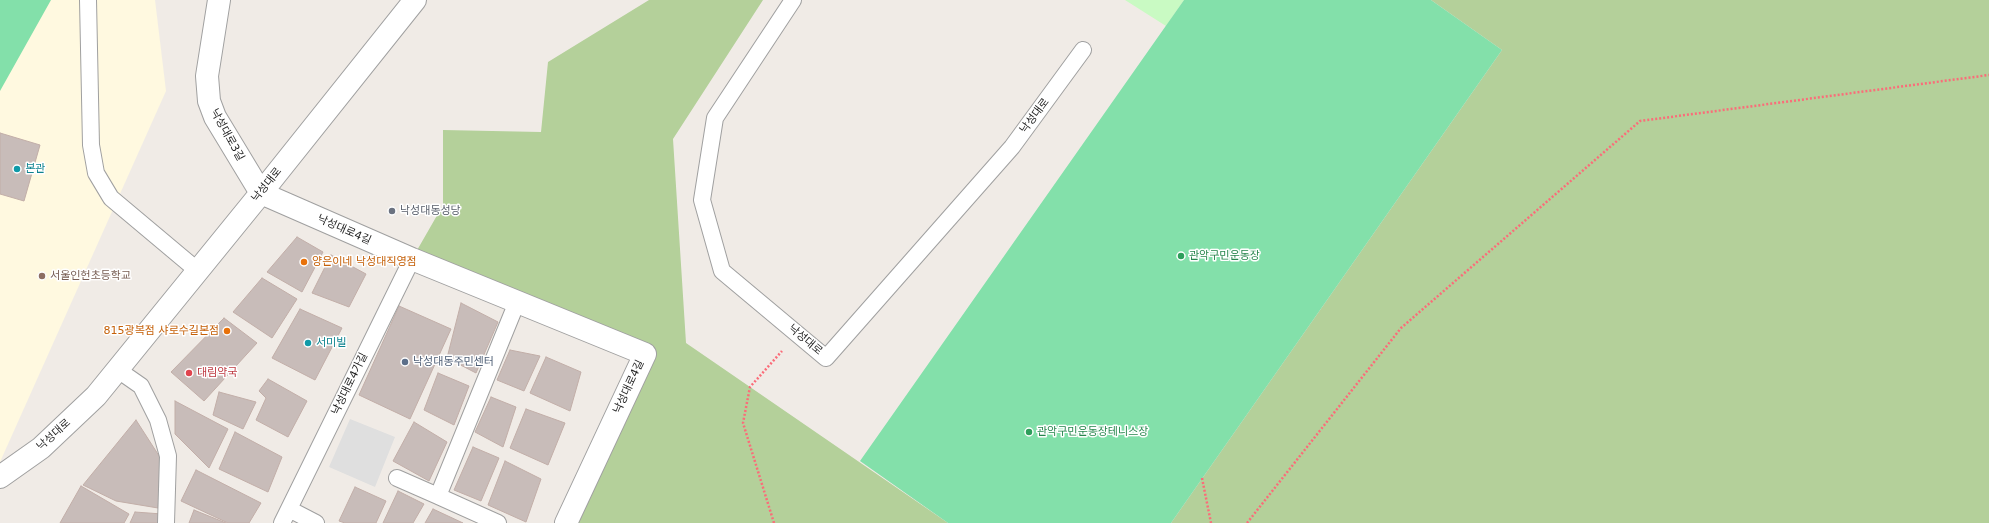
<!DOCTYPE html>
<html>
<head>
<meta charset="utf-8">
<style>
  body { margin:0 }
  canvas { display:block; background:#f0ebe6 }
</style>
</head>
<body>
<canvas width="1989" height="523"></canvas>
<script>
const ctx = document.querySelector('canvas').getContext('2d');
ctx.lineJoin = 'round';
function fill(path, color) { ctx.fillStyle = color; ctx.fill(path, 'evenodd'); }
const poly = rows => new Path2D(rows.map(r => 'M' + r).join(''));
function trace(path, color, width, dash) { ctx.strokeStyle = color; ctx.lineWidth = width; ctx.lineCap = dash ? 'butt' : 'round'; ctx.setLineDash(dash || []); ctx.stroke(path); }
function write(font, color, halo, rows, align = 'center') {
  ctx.font = font + ' "DejaVu Sans","Noto Sans KR",sans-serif'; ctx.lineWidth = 3; ctx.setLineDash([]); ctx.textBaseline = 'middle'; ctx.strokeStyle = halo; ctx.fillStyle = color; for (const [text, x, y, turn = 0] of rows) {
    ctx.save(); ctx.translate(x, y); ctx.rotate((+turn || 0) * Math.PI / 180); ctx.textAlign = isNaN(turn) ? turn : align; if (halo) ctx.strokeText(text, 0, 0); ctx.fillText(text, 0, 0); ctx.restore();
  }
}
const education = poly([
  [0,0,155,0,166,91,0,462]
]);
const forest = poly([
  [649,0,763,0,673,139,686,343,948,523,566,523,645,354,412,259,443,205,443,130,541,132,548,62],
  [1431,0,1989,0,1989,523,1171,523,1502,50]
]);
const park = poly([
  [1125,0,1184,0,1166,26]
]);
const pitch = poly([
  [0,0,51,0,0,91],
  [1184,0,1431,0,1502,50,1171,523,948,523,860,461]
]);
const parking = poly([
  [350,419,395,437,375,487,329,467]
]);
const building = poly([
  [0,133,40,145,24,201,0,194,0,133],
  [297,237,323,252,302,292,267,272,297,237],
  [331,255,366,274,349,307,312,293,331,255],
  [262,278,297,299,272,338,233,312,262,278],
  [461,303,498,322,476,373,447,358,461,303],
  [399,306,451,329,410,419,359,395,399,306],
  [300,309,342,328,315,380,272,358,300,309],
  [224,318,257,343,204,401,171,372,224,318],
  [510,350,540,356,524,391,497,380,510,350],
  [546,357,581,372,570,411,530,393,546,357],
  [438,373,469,386,454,425,424,410,438,373],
  [268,379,307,401,288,437,256,420,266,398,259,391,268,379],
  [219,392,256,402,243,429,213,415,219,392],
  [491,397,516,407,503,447,475,432,491,397],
  [175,401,228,429,209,468,175,434,175,401],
  [526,409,565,423,548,465,510,448,526,409],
  [136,420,163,462,158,508,116,501,83,485,136,420],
  [414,422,447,442,429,481,393,461,414,422],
  [235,432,282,457,268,492,219,469,235,432],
  [473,447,499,458,481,501,454,490,473,447],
  [505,461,541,479,526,522,488,505,505,461],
  [196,470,261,503,249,523,228,523,181,501,196,470],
  [81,486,129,514,124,523,60,523,81,486],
  [355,487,386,501,376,523,345,523,339,521,355,487],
  [398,491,424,504,413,523,383,523,398,491],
  [433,509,463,523,425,523,433,509],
  [194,510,226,523,189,523,194,510],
  [135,512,162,514,161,523,130,523,135,512]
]);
const path = poly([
  [1202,478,1211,523],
  [774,523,743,423,750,387,782,351],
  [1247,523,1401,328,1640,121,1989,75]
]);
const service = poly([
  [88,0,91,145,96,173,111,198,198,271],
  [793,0,715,118,702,200,722,271,826,358,1012,147,1083,50],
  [118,370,141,386,158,420,168,456,166,523],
  [397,478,438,496],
  [289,509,316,523],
  [282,523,412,259],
  [498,523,438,496,517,302]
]);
const minor = poly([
  [219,0,207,76,209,101,215,117,261,193],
  [261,193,412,259,645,354,566,523],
  [0,477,41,448,96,396,261,193,415,0]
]);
const markers = [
  [17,169,4,"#0f9aa8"],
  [392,211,4,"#6b7280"],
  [1181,256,4,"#2e9e5b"],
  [304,262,4,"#e8710a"],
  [42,276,4,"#8d6e63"],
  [227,331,4,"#e8710a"],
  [308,343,4,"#0f9aa8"],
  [405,362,4,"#5c6f8a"],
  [189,373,4,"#e0444e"],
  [1029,432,4,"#2e9e5b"]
];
const streetNames = [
  ["낙성대로",1035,116,-53],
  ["낙성대로3길",227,135,61],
  ["낙성대로",267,185,-51],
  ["낙성대로4길",344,230,24],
  ["낙성대로",805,340,40],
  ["낙성대로4가길",350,384,-64],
  ["낙성대로4길",629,387,-65],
  ["낙성대로",54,435,-42]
];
const cultureNames = [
  ["본관",25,169],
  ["서미빌",316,343]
];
const worshipNames = [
  ["낙성대동성당",400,211]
];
const leisureNames = [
  ["관악구민운동장",1189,256],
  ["관악구민운동장테니스장",1037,432]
];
const foodNames = [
  ["양은이네 낙성대직영점",312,262],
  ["815광복점 샤로수길본점",219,331,"right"]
];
const educationNames = [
  ["서울인헌초등학교",50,276]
];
const serviceNames = [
  ["낙성대동주민센터",413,362]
];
const healthNames = [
  ["대림약국",197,373]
];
fill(education, '#fff9e0');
fill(forest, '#b4d09a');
fill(park, '#c9fac3');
fill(pitch, '#83e0aa');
fill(parking, '#dfdfdf');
fill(building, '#c8bcb9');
trace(building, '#c2aea8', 1);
trace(service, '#a0a0a0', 18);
trace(minor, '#a0a0a0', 24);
trace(path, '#fb6c79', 2.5, [2, 2]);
trace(service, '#fff', 16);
trace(minor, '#fff', 22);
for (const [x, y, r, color] of markers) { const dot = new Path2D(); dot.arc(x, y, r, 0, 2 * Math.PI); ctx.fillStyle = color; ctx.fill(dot); trace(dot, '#fff', 1.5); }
write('11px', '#1f1f1f', '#fff', streetNames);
write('11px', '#0d838f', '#fff', cultureNames, 'left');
write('11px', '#5b616d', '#fff', worshipNames, 'left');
write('11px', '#27864d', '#fff', leisureNames, 'left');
write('11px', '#c56008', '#fff', foodNames, 'left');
write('11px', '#785e54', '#fff', educationNames, 'left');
write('11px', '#4e5e75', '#fff', serviceNames, 'left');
write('11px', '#be3a42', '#fff', healthNames, 'left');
</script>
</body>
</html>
